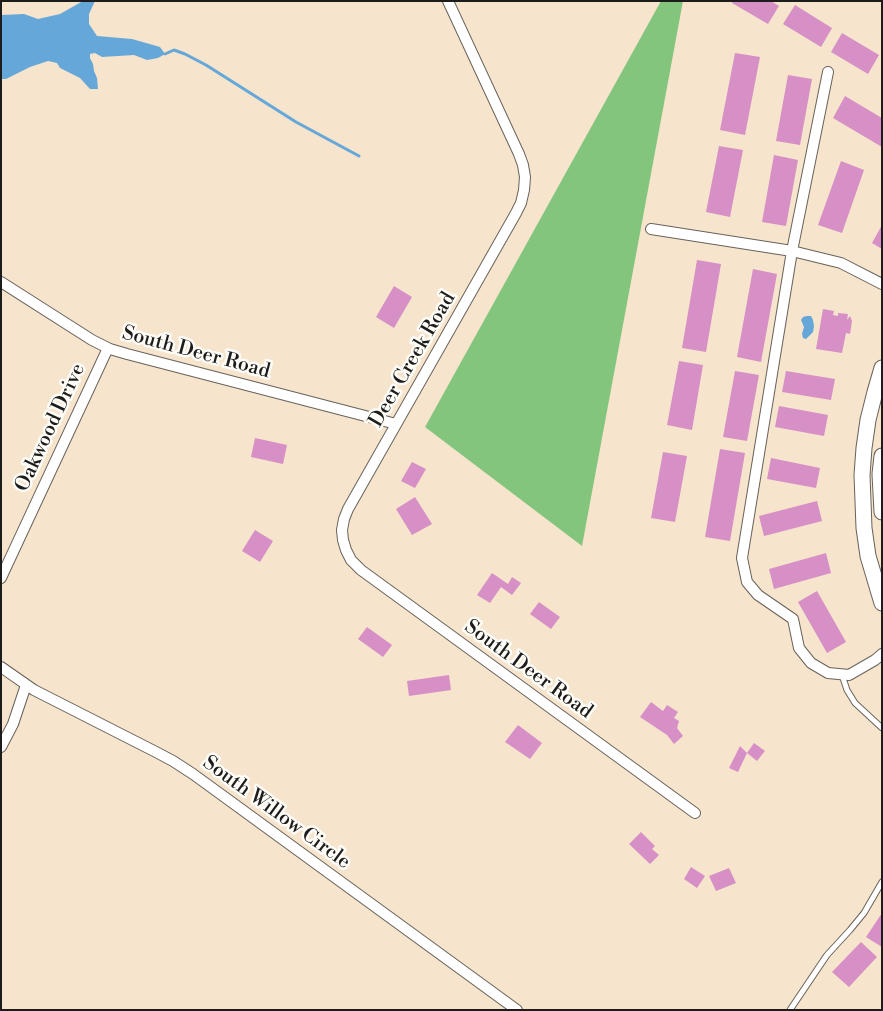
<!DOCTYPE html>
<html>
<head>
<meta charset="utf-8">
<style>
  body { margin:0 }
  #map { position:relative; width:883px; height:1011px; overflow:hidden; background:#f6e4cd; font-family:"Libre Bodoni",serif }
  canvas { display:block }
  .frame { position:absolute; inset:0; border:2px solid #1c1c1c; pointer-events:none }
</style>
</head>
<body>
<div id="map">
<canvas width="883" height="1011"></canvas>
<div class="frame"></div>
</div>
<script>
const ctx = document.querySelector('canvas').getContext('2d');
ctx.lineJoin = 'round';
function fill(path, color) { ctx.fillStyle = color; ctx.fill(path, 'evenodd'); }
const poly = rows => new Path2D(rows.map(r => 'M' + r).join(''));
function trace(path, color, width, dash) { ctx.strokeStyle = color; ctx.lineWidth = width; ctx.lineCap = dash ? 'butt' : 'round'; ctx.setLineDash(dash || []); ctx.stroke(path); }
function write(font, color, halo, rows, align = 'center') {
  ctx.font = font + ' "Libre Bodoni",serif'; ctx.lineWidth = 5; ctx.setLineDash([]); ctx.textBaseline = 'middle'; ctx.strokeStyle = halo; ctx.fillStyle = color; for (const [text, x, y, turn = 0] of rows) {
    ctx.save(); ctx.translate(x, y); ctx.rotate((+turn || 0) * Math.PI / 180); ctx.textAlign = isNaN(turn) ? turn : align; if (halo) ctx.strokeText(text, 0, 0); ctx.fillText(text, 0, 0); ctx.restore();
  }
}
const green = poly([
  [661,1,683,1,582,546,425,427]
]);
const water = poly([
  [83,1,95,1,89,14,89,24,97,36,132,39,160,47,165,54,158,58,147,60,134,55,102,57,95,53,90,54,90,58,93,64,94,71,97,78,98,89,90,89,80,78,60,68,57,63,48,61,30,67,6,79,1,79,1,15,24,14,38,19,60,14],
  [807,316,811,316,813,320,814,326,813,332,806,339,803,338,802,334,804,327,801,320,803,317]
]);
const stream = poly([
  [165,54,174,50,185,54,206,65,296,122,359,156]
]);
const building = poly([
  [733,1,771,1,779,6,768,24,732,3],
  [795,5,832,28,821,47,783,24],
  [842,33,879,55,868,74,831,52],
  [735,53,760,57,745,135,720,130],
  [788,75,812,79,800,145,776,141],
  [845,96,882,118,882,147,833,118],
  [719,146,743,150,730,217,706,212],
  [774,155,798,160,786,226,762,222],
  [841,161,864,170,842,233,818,225],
  [882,225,882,249,872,243],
  [697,260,721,264,706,352,682,348],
  [753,269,777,274,761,362,737,357],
  [394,286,412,297,394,328,376,317],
  [823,309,834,311,833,315,838,316,838,313,848,314,847,320,850,316,852,321,850,334,846,333,842,353,816,349],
  [679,361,703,365,692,430,667,425],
  [735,371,759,375,747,441,723,437],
  [786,371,835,379,831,400,782,392],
  [779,406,828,415,824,436,775,427],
  [255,438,287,445,283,464,251,457],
  [720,449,745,453,730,541,705,537],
  [663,452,687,456,675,522,651,518],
  [771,458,820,468,816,488,767,479],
  [412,462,426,469,415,488,401,481],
  [415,497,432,524,412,535,396,509],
  [817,501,822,521,764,536,759,516],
  [255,530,273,541,260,562,242,551],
  [826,553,831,573,774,589,769,569],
  [492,573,508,584,512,577,521,583,512,595,501,587,490,603,477,595],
  [817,591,846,642,827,653,798,602],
  [539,602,560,617,551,629,530,614],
  [367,627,392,645,383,657,358,639],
  [449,675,451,690,409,696,407,681],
  [651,702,663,711,667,705,678,712,674,718,679,721,677,728,683,736,674,744,667,735,640,717],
  [518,725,542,743,530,759,505,742],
  [754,743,765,751,757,761,747,753],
  [740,746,747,753,738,772,729,768],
  [641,832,655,846,652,849,659,855,650,864,629,844],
  [691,867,705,876,697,888,684,879],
  [729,868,736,883,716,891,709,876],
  [882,913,882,947,866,937],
  [861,942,877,957,849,987,832,972]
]);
const lane = poly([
  [842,675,847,690,855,703,882,728],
  [790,1010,827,955,850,930,864,913,882,882]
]);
const street = poly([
  [448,1,519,154,523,165,525,177,524,190,521,203,516,213,348,509,344,519,342,530,343,540,346,550,351,560,361,570,695,813],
  [828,72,792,251,742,558,747,582,758,595,793,619,799,648,811,663,828,673,849,675,875,660,882,654],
  [651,229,792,251,841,263,882,284],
  [1,282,92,340,110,349,127,354,396,424],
  [1,578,108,348],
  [1,667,34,690,156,752,173,761,193,774,517,1010],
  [1,747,13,724,26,685]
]);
const secondary = poly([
  [882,368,875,392,868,420,864,448,862,475,864,528,868,556,882,603],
  [882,456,880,474,882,512]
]);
const streetNames = [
  ["South Deer Road",196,353,15],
  ["Deer Creek Road",413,360,-60],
  ["Oakwood Drive",51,428,-65],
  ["South Deer Road",528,670,36],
  ["South Willow Circle",276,813,36]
];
fill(green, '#84c57e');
fill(water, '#65a7d9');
trace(stream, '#65a7d9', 3);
fill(building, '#d690c5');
trace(lane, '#68625a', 7);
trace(street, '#68625a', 12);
trace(secondary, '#68625a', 17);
trace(lane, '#fff', 5);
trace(street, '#fff', 10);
trace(secondary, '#fff', 15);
write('20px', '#1c1c1c', '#fdfcf7', streetNames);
</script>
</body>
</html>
